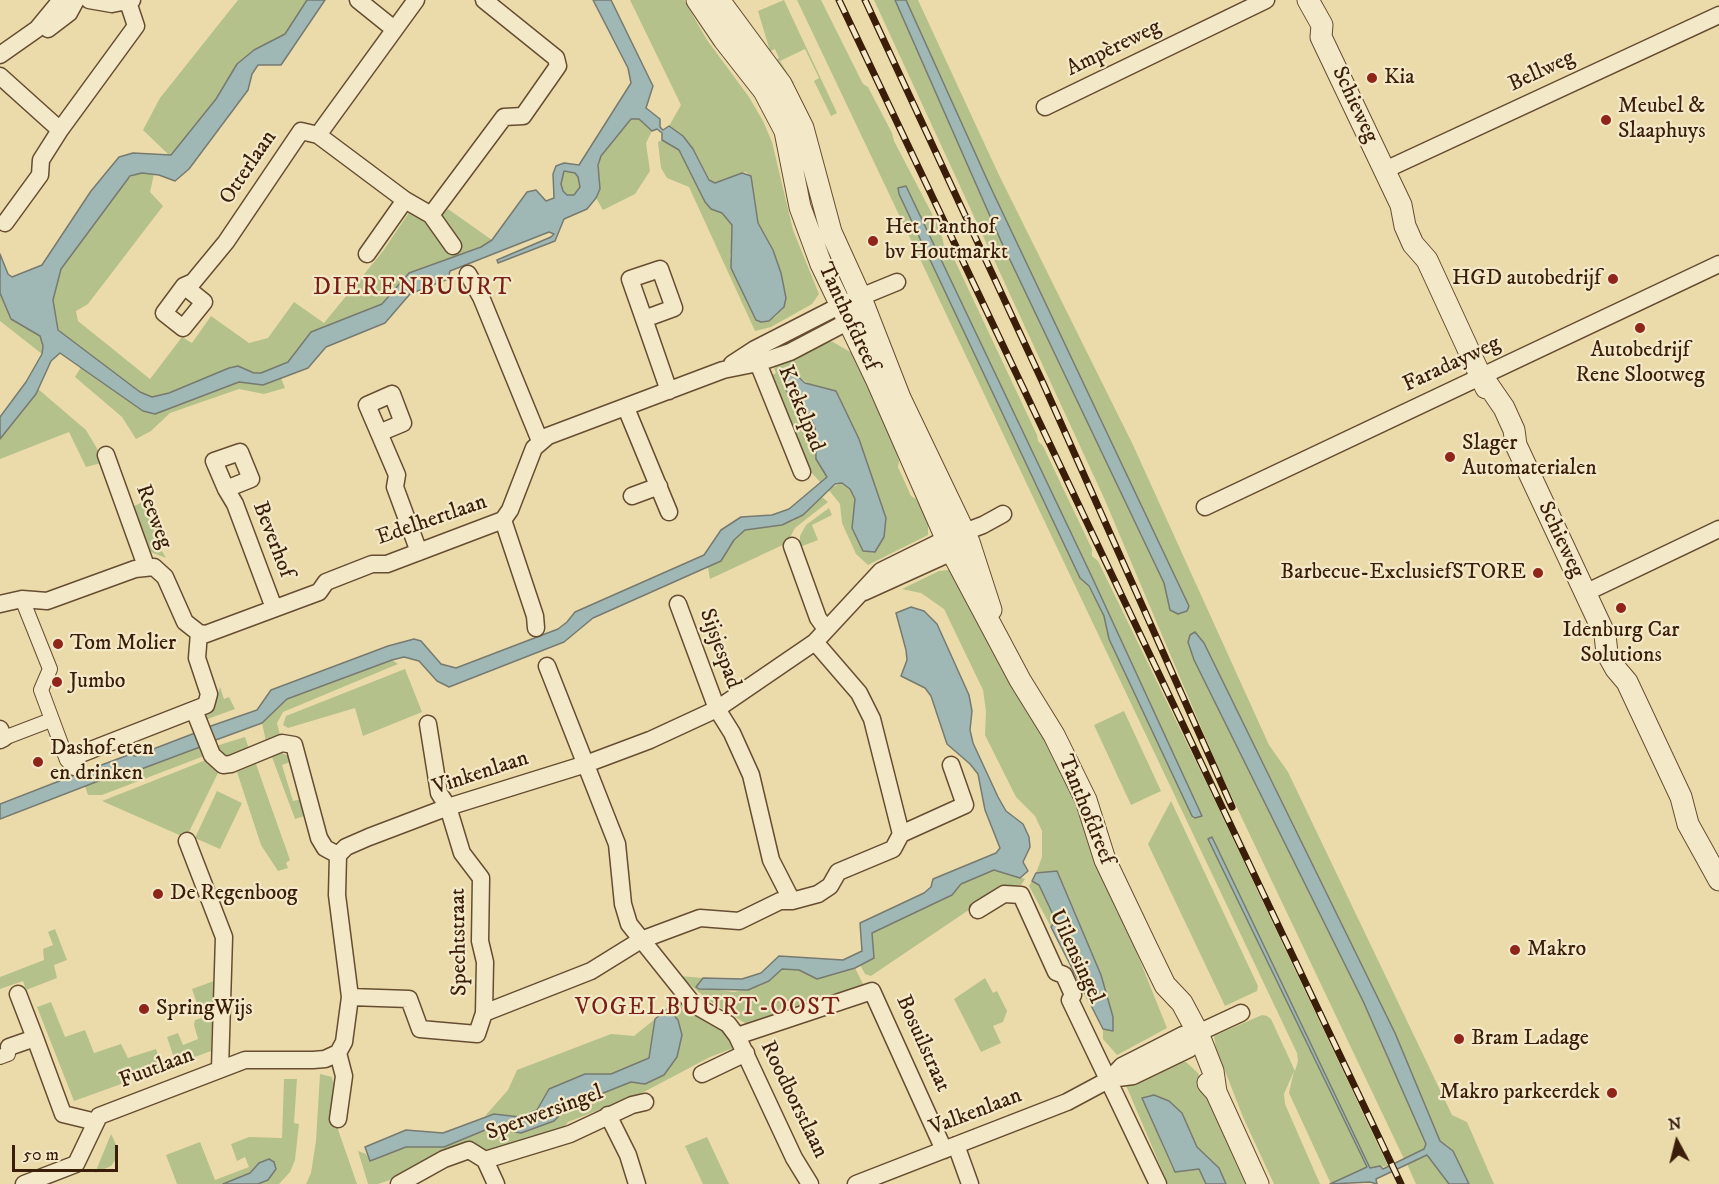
<!DOCTYPE html>
<html>
<head>
<meta charset="utf-8">
<style>
  body { margin:0 }
  #map { position:relative; width:1719px; height:1184px; overflow:hidden; background:#ecdbaa; font-family:"IM FELL DW Pica",serif }
  canvas { display:block }
  .north { position:absolute; left:1647px; top:1112px; width:60px; height:60px; -webkit-text-stroke:4px #f3e8c8; paint-order:stroke; rotate:353deg; font-size:16px; font-weight:700; line-height:24px; text-align:center; color:#3a1e09 }
  .north::after { content:''; display:block; margin:auto; width:21px; height:27px; background:#3a1e09; clip-path:polygon(50% 0,100% 100%,50% 72%,0 100%) }
  .scale { position:absolute; left:12px; top:1145px; width:106px; height:27px; box-sizing:border-box; border:3px solid #3a1e09; border-top:0; padding-left:8px; font-size:18px; line-height:21px; white-space:nowrap; color:#3a1e09; -webkit-text-stroke:4px #f3e8c8; paint-order:stroke }
</style>
</head>
<body>
<div id="map">
<canvas width="1719" height="1184"></canvas>
<div class="north">N</div>
<div class="scale">50 m</div>
</div>
<script>
const ctx = document.querySelector('canvas').getContext('2d');
ctx.lineJoin = 'round';
function fill(path, color) { ctx.fillStyle = color; ctx.fill(path, 'evenodd'); }
const poly = rows => new Path2D(rows.map(r => 'M' + r).join(''));
function trace(path, color, width, dash) { ctx.strokeStyle = color; ctx.lineWidth = width; ctx.lineCap = dash ? 'butt' : 'round'; ctx.setLineDash(dash || []); ctx.stroke(path); }
function write(font, color, halo, rows, align = 'center') {
  ctx.font = font + ' "IM FELL DW Pica",serif'; ctx.lineWidth = 4.5; ctx.setLineDash([]); ctx.textBaseline = 'middle'; ctx.strokeStyle = halo; ctx.fillStyle = color; for (const [text, x, y, turn = 0] of rows) {
    ctx.save(); ctx.translate(x, y); ctx.rotate((+turn || 0) * Math.PI / 180); ctx.textAlign = isNaN(turn) ? turn : align; if (halo) ctx.strokeText(text, 0, 0); ctx.fillText(text, 0, 0); ctx.restore();
  }
}
const green = poly([
  [238,0,307,0,285,34,254,50,237,64,216,99,170,156,143,130,160,98],
  [630,0,684,0,707,40,749,97,763,121,772,142,793,230,819,294,812,304,771,327,755,331,689,187,667,178,661,168,658,142,662,140,679,150,705,202,711,209,722,213,732,225,733,244,730,256,761,322,775,317,784,307,781,273,773,250,758,223,751,178,746,172,742,173,715,183,710,180,693,149,669,126,681,105],
  [784,0,837,113,831,116,814,81,819,78,805,49,780,61,794,83,790,85,772,62,779,58,775,49,770,51,758,11],
  [797,0,821,0,863,84,868,87,892,133,894,141,940,229,944,245,949,248,1037,435,1038,441,1043,446,1092,549,1092,556,1098,561,1205,780,1388,1166,1370,1168,1212,837,1208,839,1367,1168,1331,1184,1289,1093,1294,1071,1284,1094,1285,1104,1320,1184,1274,1184,1243,1117,1216,1048,1214,1036,1262,1015,1267,1016,1271,1019,1295,1071,1298,1061,1297,1053],
  [906,186,1092,577,1202,816,1192,816,1109,639,1104,616,1087,584,1080,578,899,194,898,191],
  [874,0,895,0,1001,241,1164,583,1170,610,1176,613,1189,606,990,186,906,0,918,0,998,173,1133,445,1269,745,1288,772,1452,1115,1467,1122,1494,1184,1469,1184,1453,1151,1440,1141,1395,1033,1260,756,1194,660,1363,1001,1426,1144,1424,1149,1404,1159,1220,772,1104,498],
  [631,119,639,119,652,131,646,143,650,171,635,194,603,210,596,198,600,189,598,165,601,156],
  [564,171,575,173,578,177,580,187,574,195,567,195,563,191,561,184,561,173],
  [139,173,154,174,150,192,163,206,88,304,76,311,78,321,150,379,182,337,192,343,211,316,249,343,268,338,294,302,324,323,383,251,410,211,429,226,448,209,492,240,481,247,409,273,382,304,311,332,288,362,261,373,254,373,238,366,229,368,169,393,152,397,140,392,58,330,53,300,61,269,127,179],
  [0,293,11,319,40,336,43,346,42,354,0,321],
  [824,341,833,342,852,353,885,419,899,461,898,467,911,496,916,499,928,520,928,535,868,565,856,554,842,523,840,504,828,489,842,483,850,489,855,499,852,528,886,518,859,439,836,391,812,386,798,376,790,397,802,406,815,428,815,452,828,477,822,484,807,468,771,376,776,373,774,368],
  [81,367,143,411,155,414,239,382,263,385,281,378,285,388,264,394,239,389,170,413,151,431,136,439,122,417,75,377],
  [38,389,86,430,105,462,86,467,69,432,0,459,0,439],
  [822,497,828,502,795,528,787,543,710,579,708,567,721,561,734,540,745,530,793,521],
  [143,502,162,551,166,558,151,552,132,507],
  [829,508,832,515,812,525,818,540,800,547,800,536,806,525],
  [948,570,956,573,1065,774,1167,1028,1117,1055,1103,1039,1103,1029,1113,1031,1113,1017,1090,950,1043,873,1036,873,1042,857,1042,831,1035,816,1016,797,985,735,986,711,983,690,944,609,921,593,902,589,939,571],
  [392,660,398,664,283,712,277,723,281,739,267,746,262,723,287,699],
  [405,669,422,712,363,736,355,708,288,728,283,725,286,716],
  [220,687,224,699,229,697,235,709,205,720,203,716,213,709],
  [1124,711,1161,791,1131,805,1094,725],
  [245,737,250,752,229,759,217,754,216,746],
  [200,747,204,756,102,795,88,795,85,786,114,775,120,777],
  [282,753,288,756,290,762,282,765,293,801,302,799,307,815,295,819,272,757],
  [206,760,220,769,186,838,102,801],
  [256,764,290,860,286,863,288,868,278,871,261,845,237,772],
  [217,791,242,803,220,849,195,838],
  [1171,801,1258,986,1257,991,1225,1006,1148,844],
  [994,870,1025,879,1021,885,1001,885,978,901,979,903,871,976,865,974,860,965,874,958,872,933,952,895,961,884],
  [1032,881,1039,884,1057,921,1051,927,1029,886],
  [55,929,67,960,54,965,57,978,26,990,23,981,0,989,0,977,44,960,43,949,53,945,48,932],
  [855,968,864,986,748,1025,708,1000,680,976,703,978,697,987,734,992,760,986,782,969,799,970,817,979],
  [985,978,993,993,997,991,1007,1011,1003,1022,993,1026,1001,1043,981,1052,954,999],
  [214,981,211,1051,176,1064,167,1037,178,1033,183,1045,198,1039,194,1025,195,1020,202,1018,192,989],
  [679,996,715,1019,736,1047,710,1057,640,1094,568,1122,562,1130,490,1152,470,1144,396,1178,378,1184,368,1184,358,1151,366,1154,370,1161,406,1147,444,1147,490,1128,521,1133,554,1121,568,1107,631,1082,645,1084,678,1020,668,1008],
  [51,1002,65,1037,85,1030,94,1053,121,1044,128,1058,156,1049,163,1069,74,1101,37,1007],
  [655,1019,649,1058,611,1074,585,1074,549,1089,537,1111,520,1117,494,1114,485,1116,508,1090,517,1070,611,1034,634,1036],
  [1178,1061,1186,1062,1198,1073,1250,1184,1226,1184,1219,1168,1197,1147,1182,1113,1154,1095,1146,1096,1143,1099,1172,1168,1176,1172,1199,1169,1206,1184,1168,1184,1125,1083],
  [320,1074,332,1077,335,1093,334,1118,357,1184,306,1184,311,1173,316,1141],
  [284,1079,297,1079,294,1123,299,1124,295,1160,290,1172,279,1184,258,1184,268,1180,276,1170,276,1166,259,1163,250,1173,223,1184,177,1184,166,1155,200,1142,215,1180,249,1167,245,1157,237,1161,231,1144,249,1137,282,1138],
  [111,1134,118,1149,117,1158,111,1166,95,1173],
  [707,1137,729,1184,703,1184,685,1146],
  [1427,1155,1435,1166,1449,1184,1416,1184,1407,1164]
]);
const water = poly([
  [307,0,325,0,281,65,258,65,252,74,248,90,189,169,175,181,159,175,142,173,130,176,61,269,53,300,58,330,140,392,152,397,169,393,229,368,238,366,254,373,261,373,288,362,311,332,382,304,409,273,481,247,492,240,527,192,536,190,546,201,554,198,553,174,556,166,564,163,579,165,631,83,628,68,593,0,611,0,653,86,646,108,660,119,660,127,663,130,669,126,683,136,693,149,709,180,715,183,742,173,751,176,758,223,773,250,781,273,786,298,784,307,769,321,761,322,756,320,731,268,732,225,722,213,711,209,705,202,679,150,662,140,662,133,657,129,652,131,639,119,631,119,601,156,598,165,600,189,596,198,587,209,564,219,555,241,498,263,497,260,551,237,554,234,549,232,450,271,448,279,410,294,385,323,326,347,308,368,263,385,239,382,155,414,143,411,60,353,51,361,36,394,0,439,0,417,26,382,42,354,43,346,40,336,11,319,0,293,0,254,8,274,12,277,42,265,91,191,119,157,133,153,171,155,216,99,237,64,254,50,285,34,307,0],
  [564,171,575,173,578,177,580,187,574,195,567,195,563,191,561,184,564,171],
  [895,0,906,0,990,186,1189,606,1187,611,1178,614,1170,610,1164,583,1001,241,895,0],
  [906,186,1092,577,1202,816,1195,818,1192,816,1109,639,1104,616,1089,586,1080,578,899,194,898,188,906,186],
  [793,372,805,383,836,391,859,439,886,518,884,537,875,552,863,551,852,528,855,499,850,489,842,483,835,484,803,515,782,525,745,530,734,540,721,561,593,618,564,642,449,687,437,681,419,661,404,657,392,660,287,699,262,723,213,741,208,727,257,710,271,690,388,646,414,639,421,641,441,664,456,668,558,629,567,622,575,612,704,555,721,530,741,517,772,515,789,509,827,477,816,459,815,428,810,416,790,397,784,386,784,377,793,372],
  [911,607,924,611,937,624,969,695,972,711,970,730,973,743,998,797,1006,811,1023,824,1029,837,1030,847,1023,862,1028,871,1020,878,994,870,961,884,952,895,872,933,874,958,855,968,817,979,799,970,782,969,769,981,748,990,699,989,696,987,703,978,742,979,761,973,779,956,843,960,862,951,860,923,924,893,931,887,933,879,996,853,1000,848,985,810,978,774,970,764,947,744,931,696,925,688,901,676,907,660,906,650,896,613,911,607],
  [1195,632,1204,643,1395,1033,1440,1141,1453,1151,1469,1184,1449,1184,1427,1155,1376,1179,1377,1184,1370,1182,1330,1184,1367,1167,1208,839,1212,837,1370,1168,1380,1166,1383,1169,1424,1149,1426,1144,1363,1001,1194,660,1188,642,1190,635,1195,632],
  [195,733,200,747,120,777,114,775,0,819,0,804,80,773,131,754,135,756,195,733],
  [1057,871,1101,975,1113,1017,1113,1031,1103,1029,1051,927,1056,921,1039,885,1032,881,1036,873,1057,871],
  [668,1008,678,1020,682,1035,677,1057,664,1075,645,1084,631,1082,568,1107,554,1121,521,1133,490,1128,444,1147,406,1147,370,1161,365,1147,406,1130,443,1133,494,1114,520,1117,537,1110,549,1089,585,1074,611,1074,649,1058,655,1019,668,1008],
  [1154,1095,1169,1101,1182,1113,1197,1147,1219,1168,1226,1184,1206,1184,1199,1169,1175,1172,1142,1098,1154,1095],
  [269,1159,274,1162,276,1169,268,1180,258,1184,223,1184,250,1173,259,1163,269,1159]
]);
const pedestrian = poly([
  [22,599,50,669,41,690,67,760,74,768],
  [4,738,51,720],
  [0,1057,8,1054,9,1047]
]);
const minor = poly([
  [89,0,112,4,132,0],
  [358,0,394,29],
  [48,29,69,13,76,0],
  [0,55,37,29,61,0],
  [0,76,60,130],
  [1045,107,1266,0],
  [318,135,405,200,431,215,453,246],
  [1385,170,1719,15],
  [431,215,504,117,523,116,558,66,556,58,484,0],
  [5,223,40,175,41,160,60,130,136,26,128,2],
  [367,254,405,200],
  [468,274,481,297,540,441],
  [184,286,204,302,183,328,164,313,184,286,193,282,226,242,301,131,318,135,416,0],
  [644,319,674,308,660,269,630,279,644,319,669,391],
  [758,363,802,472],
  [732,364,755,349,841,305,897,282],
  [392,394,403,423,379,433,367,405,392,394],
  [626,408,669,512],
  [379,433,397,475,395,487,419,552],
  [106,455,146,566],
  [226,489,251,479,240,452,214,461,226,489,235,504,274,608],
  [632,496,659,486],
  [1205,507,1719,264],
  [503,520,535,616,536,628],
  [792,546,818,618,826,629],
  [864,592,961,548],
  [1585,593,1719,529],
  [0,604,22,599,47,601,135,569,154,567,165,577,185,622,199,633,206,634,319,592,326,582,372,564,387,564,503,520,510,510,534,448,548,436,723,370,758,363,790,352,849,321,854,312],
  [678,604,717,709,732,733,751,775,771,860,792,901],
  [815,642,859,693,872,719,901,834],
  [547,666,617,844,623,904,629,924,693,1004,728,1024,737,1036,794,1158,810,1184],
  [194,710,212,755,223,765,231,764,282,743,294,745,319,838,325,848,338,855],
  [428,724,439,793,448,807,462,853,481,878,480,941,485,962,484,1013],
  [0,729,4,738,0,740],
  [78,755,206,705,209,694,197,658,199,633],
  [187,841,224,937,220,1069],
  [978,910,1004,894,1021,895,1056,972,1064,975,1073,995,1070,1000,1158,1184],
  [18,994,35,1038],
  [350,997,409,999,420,1029,477,1034,484,1013,591,971,641,940,700,918,739,921,780,901,792,901,818,894,830,886,838,872,893,849,901,834,965,805,951,765],
  [737,1036,872,991,944,1150],
  [9,1047,35,1038,63,1114,96,1122],
  [702,1074,746,1053],
  [1110,1079,1122,1066,1134,1060,1183,1035,1198,1033,1241,1013],
  [608,1115,628,1155,637,1184],
  [338,1119,344,1076,338,1053,344,1042,350,997,337,895,338,855,346,847,369,837,448,807,586,764,650,740,717,709,815,642,881,571,946,539,983,525,1003,514],
  [956,1145,970,1184],
  [485,1160,496,1184],
  [24,1184,76,1164,99,1116,245,1060,313,1060,325,1059,338,1053],
  [399,1184,444,1159,469,1150,485,1160,570,1134,632,1105,645,1102],
  [856,1184,1067,1102,1110,1079,1133,1076,1189,1049,1198,1033]
]);
const tertiary = poly([
  [697,0,724,40,764,91,785,131,800,207,821,264,877,381,953,554,1020,680,1054,735,1086,800,1105,860,1147,948,1165,985,1182,1003,1198,1033,1213,1071,1216,1092],
  [719,0,781,84,803,128,831,232,861,298,900,398,969,542,991,610],
  [1308,0,1322,25,1321,37,1401,205,1405,226,1413,244,1427,260,1486,388],
  [1482,376,1504,408,1514,430,1516,445,1605,635,1607,653,1616,669,1627,682,1681,797,1688,824,1719,880],
  [1208,1083,1216,1092,1258,1184]
]);
const rail = poly([
  [839,0,1401,1184],
  [865,0,1043,383,1232,807]
]);
const markers = [
  [1372,78,6,"#8f2418"],
  [1606,120,6,"#8f2418"],
  [873,241,6,"#8f2418"],
  [1613,279,6,"#8f2418"],
  [1640,328,6,"#8f2418"],
  [1450,457,6,"#8f2418"],
  [1538,573,6,"#8f2418"],
  [1621,608,6,"#8f2418"],
  [58,644,6,"#8f2418"],
  [57,682,6,"#8f2418"],
  [38,762,6,"#8f2418"],
  [158,894,6,"#8f2418"],
  [1515,950,6,"#8f2418"],
  [144,1009,6,"#8f2418"],
  [1459,1039,6,"#8f2418"],
  [1612,1093,6,"#8f2418"]
];
const streetNames = [
  ["Ampèreweg",1114,49,-26],
  ["Bellweg",1542,72,-25],
  ["Schieweg",1354,105,65],
  ["Otterlaan",249,168,-56],
  ["Tanthofdreef",847,317,65],
  ["Faradayweg",1452,365,-25],
  ["Krekelpad",800,409,68],
  ["Reeweg",153,517,69],
  ["Edelhertlaan",432,521,-19],
  ["Beverhof",272,540,69],
  ["Schieweg",1560,540,65],
  ["Sijsjespad",719,649,70],
  ["Vinkenlaan",481,774,-18],
  ["Tanthofdreef",1085,810,68],
  ["Spechtstraat",460,942,-91],
  ["Uilensingel",1075,957,65],
  ["Bosuilstraat",922,1044,66],
  ["Fuutlaan",157,1069,-21],
  ["Roodborstlaan",793,1100,64],
  ["Valkenlaan",976,1113,-21],
  ["Sperwersingel",545,1114,-20]
];
const poiNames = [
  ["Kia",1384,78],
  ["Meubel &",1618,107],
  ["Slaaphuys",1618,132],
  ["Het Tanthof",885,228],
  ["bv Houtmarkt",885,253],
  ["HGD autobedrijf",1601,279,"right"],
  ["Autobedrijf",1640,351,"center"],
  ["Rene Slootweg",1640,376,"center"],
  ["Slager",1462,444],
  ["Automaterialen",1462,469],
  ["Barbecue-ExclusiefSTORE",1526,573,"right"],
  ["Idenburg Car",1621,631,"center"],
  ["Solutions",1621,656,"center"],
  ["Tom Molier",70,644],
  ["Jumbo",69,682],
  ["Dashof eten",50,749],
  ["en drinken",50,774],
  ["De Regenboog",170,894],
  ["Makro",1527,950],
  ["SpringWijs",156,1009],
  ["Bram Ladage",1471,1039],
  ["Makro parkeerdek",1600,1093,"right"]
];
const neighbourhoodNames = [
  ["DIERENBUURT",413,289],
  ["VOGELBUURT-OOST",708,1009]
];
fill(green, '#b4c18b');
fill(water, '#9fb8b5');
trace(water, '#777a70', 1.5);
trace(pedestrian, '#664d31', 16);
trace(minor, '#664d31', 19);
trace(tertiary, '#664d31', 23);
trace(pedestrian, '#f3e8c8', 14);
trace(minor, '#f3e8c8', 16);
trace(tertiary, '#f3e8c8', 21);
trace(rail, '#3a1e09', 7);
trace(rail, '#f3e8c8', 4.5, [14]);
for (const [x, y, r, color] of markers) { const dot = new Path2D(); dot.arc(x, y, r, 0, 2 * Math.PI); ctx.fillStyle = color; ctx.fill(dot); trace(dot, '#f3e8c8', 2); }
write('22px', '#3a1e09', '#f3e8c8', streetNames);
write('22px', '#3a1e09', '#f3e8c8', poiNames, 'left');
ctx.letterSpacing = '1.5px';
write('24px', '#7a1f14', '#f3e8c8', neighbourhoodNames);
ctx.letterSpacing = '0px';
</script>
</body>
</html>
